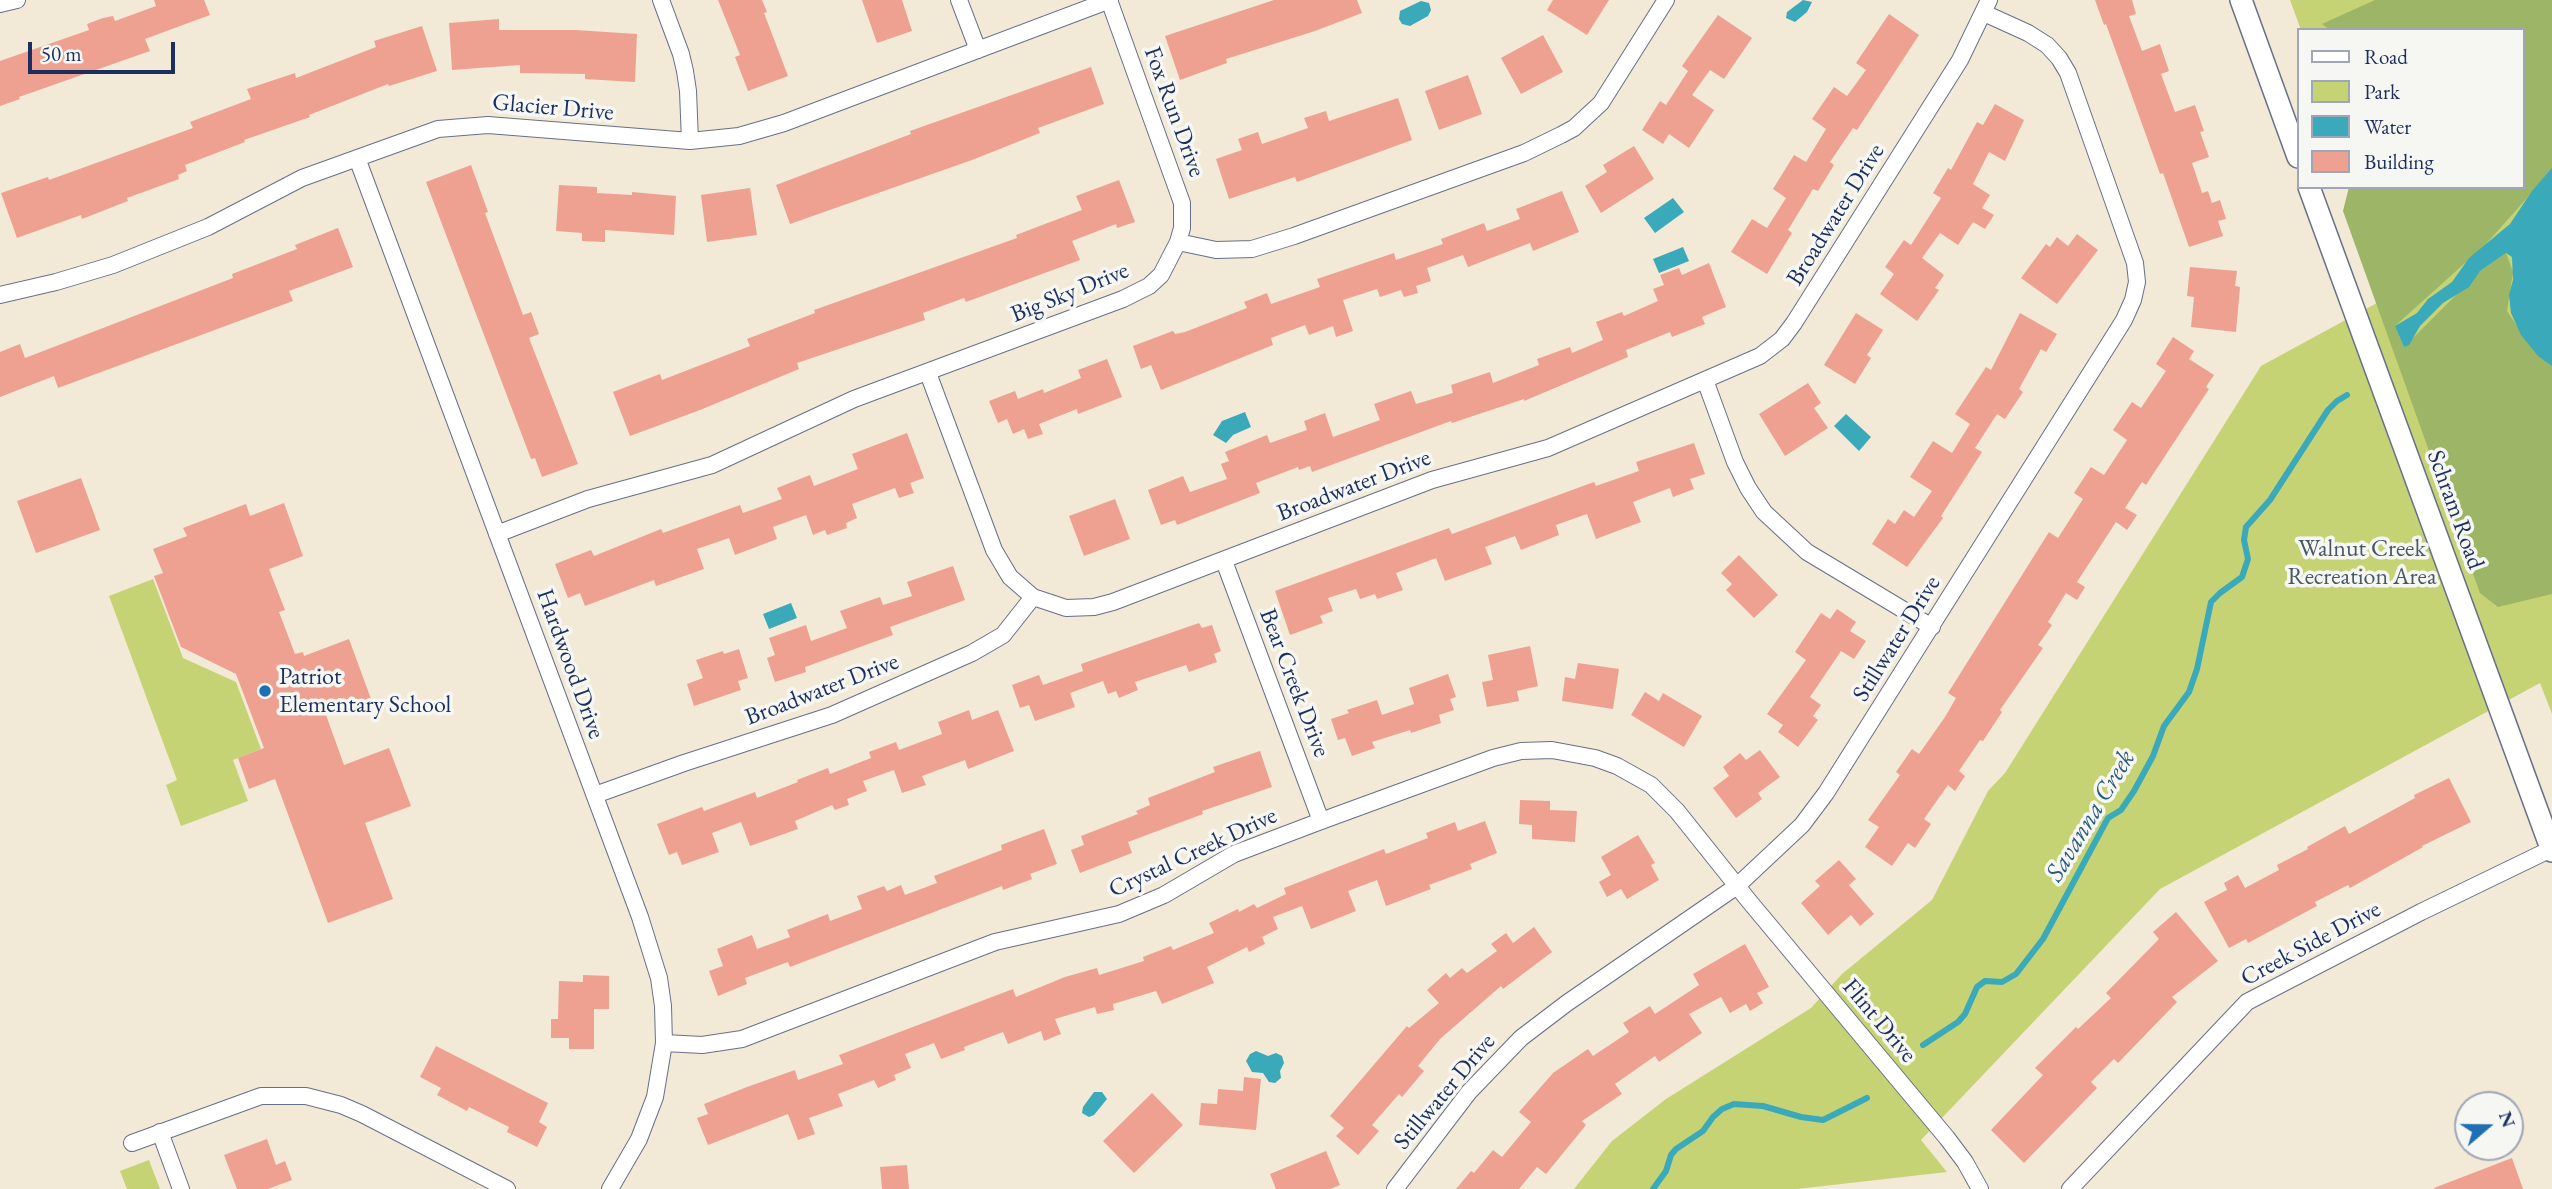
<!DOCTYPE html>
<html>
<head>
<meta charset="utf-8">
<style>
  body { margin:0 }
  #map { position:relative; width:2552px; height:1189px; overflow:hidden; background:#f2e9d6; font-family:"EB Garamond",serif }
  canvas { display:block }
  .legend { position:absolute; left:2297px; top:28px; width:228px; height:161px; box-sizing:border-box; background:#f6f6f2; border:2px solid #9ea6b7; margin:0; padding:9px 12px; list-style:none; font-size:21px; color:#1b2f5e }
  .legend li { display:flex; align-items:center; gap:14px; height:35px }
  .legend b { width:35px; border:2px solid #9ea6b7 }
  .north { position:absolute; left:2454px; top:1091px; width:70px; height:70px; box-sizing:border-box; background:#f6f6f2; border:2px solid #9ea6b7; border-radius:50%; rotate:70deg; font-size:19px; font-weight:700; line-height:28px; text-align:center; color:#1b2f5e }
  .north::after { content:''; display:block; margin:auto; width:24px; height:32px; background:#1f6fb2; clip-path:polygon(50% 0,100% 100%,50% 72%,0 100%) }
  .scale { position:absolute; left:28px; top:42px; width:147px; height:32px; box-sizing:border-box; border:4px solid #1b2f5e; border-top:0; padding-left:9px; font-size:21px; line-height:24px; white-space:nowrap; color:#1b2f5e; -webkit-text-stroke:5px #f6f6f2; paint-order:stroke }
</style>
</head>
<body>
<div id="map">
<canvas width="2552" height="1189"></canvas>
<ul class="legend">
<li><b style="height:9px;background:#fff"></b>Road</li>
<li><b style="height:19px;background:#c6d375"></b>Park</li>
<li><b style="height:19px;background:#3aa9b9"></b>Water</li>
<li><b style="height:19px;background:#eea191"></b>Building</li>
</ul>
<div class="north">N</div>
<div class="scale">50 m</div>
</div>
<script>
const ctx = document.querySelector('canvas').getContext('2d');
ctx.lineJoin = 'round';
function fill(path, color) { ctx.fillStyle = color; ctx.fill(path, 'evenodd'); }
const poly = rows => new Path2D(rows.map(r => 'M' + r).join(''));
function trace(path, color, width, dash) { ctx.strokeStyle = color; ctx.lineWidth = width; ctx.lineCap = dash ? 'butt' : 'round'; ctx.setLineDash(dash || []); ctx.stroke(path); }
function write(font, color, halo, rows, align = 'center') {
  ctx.font = font + ' "EB Garamond",serif'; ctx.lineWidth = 7; ctx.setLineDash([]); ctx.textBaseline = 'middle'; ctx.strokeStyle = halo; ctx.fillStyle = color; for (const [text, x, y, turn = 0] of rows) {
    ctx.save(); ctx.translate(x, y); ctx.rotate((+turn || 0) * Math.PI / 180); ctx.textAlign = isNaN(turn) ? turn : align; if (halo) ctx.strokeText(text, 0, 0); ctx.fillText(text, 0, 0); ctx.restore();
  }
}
const green = poly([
  [2290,0,2552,0,2552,714,2540,683,2160,889,1921,1140,1947,1172,1797,1189,1574,1189,1612,1141,1666,1099,1811,1008,1842,974,1932,900,1988,791,2005,773,2261,366,2397,292,2522,187,2522,30,2301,30],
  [153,579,183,658,236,682,261,749,233,760,248,801,181,826,166,785,177,780,109,596],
  [149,1160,160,1189,127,1189,120,1171]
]);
const forest = poly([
  [2375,0,2552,0,2552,170,2485,245,2395,326,2404,347,2480,271,2506,253,2513,272,2507,311,2534,351,2552,362,2552,594,2498,607,2480,593,2343,211,2349,187,2522,187,2522,30,2330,30,2322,24]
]);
const water = poly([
  [1803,0,1812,2,1807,12,1795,22,1786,18,1787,12],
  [1421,1,1429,3,1431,10,1428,16,1410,26,1402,24,1399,19,1400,11],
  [2552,168,2552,366,2538,356,2521,335,2511,313,2509,295,2513,280,2512,257,2506,253,2480,271,2469,287,2443,303,2420,326,2409,345,2404,347,2395,326,2417,313,2428,299,2452,282,2469,258,2510,224,2532,191],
  [1673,198,1684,212,1655,233,1644,218],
  [1683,247,1689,261,1659,273,1653,259],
  [1245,412,1251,427,1233,435,1226,443,1213,435,1222,421],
  [1846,414,1871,437,1859,451,1834,426],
  [791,603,797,618,769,629,763,614],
  [1256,1051,1268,1056,1276,1053,1282,1056,1284,1063,1280,1071,1281,1078,1275,1083,1269,1082,1263,1073,1252,1072,1246,1061,1250,1054],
  [1094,1092,1102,1092,1107,1099,1094,1115,1089,1117,1082,1113,1083,1107]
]);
const stream = poly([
  [1923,1045,1958,1022,1965,1014,1977,987,1985,981,2002,982,2016,974,2043,939,2108,818,2121,810,2134,791,2153,756,2164,726,2189,692,2197,669,2211,602,2220,593,2242,577,2248,559,2244,540,2246,527,2270,500,2328,410,2337,401,2347,395],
  [1653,1189,1666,1171,1671,1155,1676,1149,1703,1131,1713,1117,1722,1109,1734,1104,1763,1106,1801,1117,1823,1120,1867,1098]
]);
const building = poly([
  [154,0,204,0,210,15,145,39,150,51,19,97,20,99,0,106,0,61,89,30,87,24,103,18,113,16,115,21,156,6],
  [718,0,762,0,767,12,764,13,788,76,748,91,735,57,740,55],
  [862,0,902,0,912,31,877,43],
  [1274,0,1357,0,1362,13,1315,31,1226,59,1227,63,1180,80,1165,36],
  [1553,0,1609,0,1587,35,1547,10],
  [2095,0,2132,0,2136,14,2129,16,2142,51,2160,44,2169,71,2161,74,2175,112,2195,105,2204,131,2200,132,2209,157,2192,163,2202,193,2208,191,2212,203,2220,200,2226,219,2218,221,2223,236,2189,247,2163,173,2160,174,2106,24,2104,25],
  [1889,14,1919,35,1857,130,1853,128,1830,162,1834,165,1818,191,1813,189,1788,230,1792,233,1767,274,1731,252,1752,219,1767,228,1786,198,1773,189,1794,155,1806,162,1826,129,1812,119,1834,87,1847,96,1866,70,1856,63],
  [1718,15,1752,38,1724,79,1710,70,1692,95,1714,110,1689,148,1669,134,1663,144,1642,130,1660,101,1666,105,1688,71,1682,66],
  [499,19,499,30,575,30,637,34,635,82,585,79,585,74,520,73,520,65,452,70,449,23],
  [422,26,437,71,389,86,388,84,309,115,310,117,244,140,245,142,185,165,187,171,178,175,179,179,127,198,128,201,82,219,81,215,17,238,1,193,48,177,49,180,193,128,190,122,251,99,247,89,295,73,296,78,376,47,374,41],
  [1543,35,1563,72,1521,94,1501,58],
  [1091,67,1104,104,1038,128,1040,133,972,160,790,224,776,185,911,134,910,131],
  [1468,75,1482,114,1439,130,1425,91],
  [1398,98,1412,140,1297,182,1295,177,1229,199,1216,159,1242,150,1238,139,1258,132,1262,144,1308,128,1304,118,1326,111,1329,121],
  [1995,104,2024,120,2005,161,1989,152,1973,184,1990,195,1982,208,1994,215,1985,229,1973,222,1958,245,1940,233,1922,258,1944,275,1935,288,1939,290,1917,321,1880,294,1894,274,1885,267,1904,240,1911,245,1941,198,1933,193,1948,168,1951,170,1977,122,1983,125],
  [1634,146,1654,179,1601,213,1585,186,1607,172,1603,165],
  [471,165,488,212,485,213,523,315,531,312,539,334,529,338,578,464,542,477,535,458,531,459,426,182],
  [1119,180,1135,222,1117,228,1116,224,1072,241,1080,260,966,302,964,298,923,313,925,320,797,363,799,369,700,410,630,436,613,392,660,374,662,380,750,346,747,339,815,313,814,310,1017,238,1016,235,1082,210,1076,196],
  [559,185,597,187,597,193,632,195,632,192,676,196,674,235,605,230,605,242,582,241,582,233,556,231],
  [750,188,757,235,707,242,701,195],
  [1562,191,1579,232,1533,251,1530,243,1468,267,1463,255,1427,268,1431,281,1416,286,1418,293,1404,297,1401,290,1380,297,1377,289,1343,300,1353,331,1336,337,1333,326,1309,335,1305,325,1271,338,1273,345,1161,390,1151,365,1141,369,1133,346,1173,331,1175,334,1185,332,1247,308,1244,302,1267,293,1271,304,1320,287,1317,279,1394,253,1396,260,1443,244,1441,239,1484,223,1487,231,1520,219,1516,209],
  [338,228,353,267,289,291,293,301,58,388,54,376,0,397,0,352,20,344,25,358,233,278,232,274,297,249,295,245],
  [2077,234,2098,250,2057,304,2021,278,2046,244,2050,247,2057,237,2068,246],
  [1709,263,1726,307,1702,317,1705,324,1672,337,1670,332,1626,350,1628,357,1524,401,1524,399,1452,423,1451,421,1312,472,1310,466,1299,470,1298,467,1256,483,1260,493,1177,525,1175,520,1161,525,1148,490,1183,476,1190,492,1227,479,1221,464,1229,461,1225,452,1267,435,1270,443,1307,430,1304,421,1325,413,1333,437,1380,420,1374,404,1411,391,1416,404,1453,393,1451,385,1490,372,1493,383,1539,365,1537,359,1570,347,1572,353,1603,340,1596,322,1622,312,1624,316,1658,301,1653,289,1664,285,1660,275,1679,268,1682,275],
  [2190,267,2237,271,2235,286,2240,287,2236,332,2191,327,2194,297,2187,296],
  [1856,313,1883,330,1867,355,1871,358,1855,384,1824,365],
  [2020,313,2057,334,2046,352,2041,349,2019,389,2023,392,2005,419,1997,414,1975,448,1982,452,1941,516,1943,518,1907,567,1872,544,1888,519,1895,524,1904,510,1914,517,1932,491,1910,477,1933,441,1952,453,1970,424,1955,414,1986,367,1991,370],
  [2173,337,2194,351,2189,359,2214,375,2206,387,2209,389,2146,485,2142,482,2125,508,2137,515,2127,530,2116,522,2077,582,2085,587,2077,600,2066,593,2048,622,2052,625,2038,645,2043,648,2000,710,2002,712,1983,741,1980,740,1959,771,1965,776,1955,791,1948,785,1924,819,1931,824,1915,848,1908,843,1892,866,1865,847,1879,827,1868,820,1900,775,1896,772,1912,749,1919,754,1945,717,1956,698,1948,693,2049,532,2058,538,2083,499,2074,493,2091,467,2104,475,2127,440,2113,430,2132,402,2141,408,2166,371,2156,364],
  [1107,359,1122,397,1078,414,1077,409,1039,424,1043,434,1028,439,1024,429,1013,434,1007,419,998,423,989,401,1015,391,1018,399,1043,389,1044,393,1081,378,1078,370],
  [1808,383,1821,403,1814,408,1828,428,1785,456,1759,414],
  [907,433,924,478,910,483,914,493,899,498,895,488,852,504,857,518,846,523,847,528,827,535,825,530,813,535,806,515,773,527,777,539,735,555,729,538,697,549,704,569,656,586,654,580,585,606,580,593,568,598,555,564,591,550,594,556,661,529,663,533,740,505,743,513,782,499,777,488,810,475,814,486,858,469,852,454],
  [1694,443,1705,474,1690,479,1694,489,1673,497,1670,488,1633,502,1641,522,1596,539,1587,514,1556,525,1559,535,1521,550,1515,536,1485,547,1492,564,1445,581,1436,558,1396,573,1403,590,1377,599,1375,594,1360,599,1356,589,1328,598,1333,611,1320,616,1323,623,1290,635,1275,591,1449,528,1452,534,1594,482,1596,486,1639,471,1636,462],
  [81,478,100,530,36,553,17,501],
  [1115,499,1130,539,1084,556,1069,516],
  [284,503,303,556,269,569,285,610,279,612,295,654,303,652,304,656,349,639,371,699,326,715,344,765,389,748,411,806,365,823,393,899,328,923,275,779,249,789,238,758,264,748,236,674,181,647,154,576,163,573,153,549,187,536,183,528,246,504,250,516],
  [1739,555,1778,595,1754,618,1726,590,1732,584,1721,573],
  [953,566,965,600,890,627,893,635,819,662,805,667,806,672,775,682,767,658,775,655,769,638,806,625,811,641,847,628,840,611,880,597,883,605,912,596,907,582],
  [1837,609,1856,622,1850,631,1866,641,1854,659,1841,651,1810,697,1821,705,1813,716,1818,720,1798,747,1778,732,1783,725,1767,714,1806,660,1795,652,1821,613,1830,619],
  [1199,623,1202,628,1212,625,1221,651,1214,654,1217,662,1189,672,1186,665,1135,682,1138,690,1119,698,1116,691,1108,694,1103,681,1070,693,1075,707,1035,721,1029,705,1020,708,1012,685,1039,675,1043,685,1083,671,1081,664],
  [1530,646,1538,686,1517,691,1519,701,1487,707,1482,682,1493,680,1488,655],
  [739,649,748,678,738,681,741,690,694,706,687,684,703,678,696,660,723,651,724,654],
  [1578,663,1619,669,1613,709,1562,701,1565,677,1575,679],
  [1448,674,1456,697,1450,699,1454,710,1439,715,1441,723,1411,733,1410,730,1372,742,1375,748,1352,756,1345,738,1338,740,1331,719,1349,713,1347,710,1377,700,1382,715,1414,704,1409,688],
  [1645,692,1659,701,1663,693,1702,716,1684,747,1631,715],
  [969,710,972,720,998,710,1014,751,968,769,965,760,922,776,926,785,902,793,894,770,863,781,867,791,847,799,849,805,835,810,832,805,795,821,798,829,750,846,741,822,712,833,719,852,682,865,677,852,669,855,657,824,702,807,704,811,755,792,757,798,798,782,797,780,828,768,830,774,871,758,869,752,896,742,899,750,942,734,938,722],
  [1760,750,1780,777,1758,793,1762,799,1736,818,1713,788,1729,776,1723,767,1740,753,1746,760],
  [1260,751,1272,787,1202,811,1203,814,1128,842,1132,853,1080,873,1071,850,1084,845,1081,836,1138,814,1136,811,1150,805,1148,798,1215,772,1213,767],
  [2449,778,2471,822,2422,846,2423,847,2350,888,2348,885,2315,902,2317,906,2248,943,2246,939,2229,948,2204,902,2227,890,2224,883,2238,875,2245,888,2279,870,2277,865,2308,849,2307,847,2345,826,2349,834,2415,798,2414,795],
  [1520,800,1550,801,1550,810,1577,811,1575,842,1532,839,1532,825,1519,824],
  [1485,821,1497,853,1470,864,1472,869,1429,885,1431,889,1386,906,1377,880,1348,891,1356,911,1311,929,1302,906,1273,917,1278,929,1262,937,1265,944,1249,952,1247,947,1207,967,1214,983,1162,1004,1156,991,1113,1004,1114,1010,1097,1014,1095,1007,1055,1019,1061,1034,1044,1041,1041,1031,1008,1044,1003,1032,964,1047,965,1050,941,1059,934,1043,905,1054,911,1068,894,1075,896,1080,878,1088,874,1080,838,1094,843,1106,809,1118,815,1134,798,1140,788,1114,708,1145,697,1118,708,1114,704,1104,747,1087,795,1070,798,1080,843,1064,839,1055,1013,989,1016,997,1065,977,1097,968,1099,975,1144,961,1143,957,1171,946,1173,950,1214,933,1209,923,1238,909,1239,912,1254,904,1257,908,1286,894,1284,888,1384,849,1386,854,1428,838,1426,833,1455,822,1458,831],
  [1044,829,1057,864,1030,874,1032,879,1003,890,1002,886,790,967,788,962,745,978,747,984,718,996,709,971,723,966,717,949,752,935,757,949,790,937,787,930,828,914,830,921,862,909,857,896,884,886,887,891,901,885,905,895,937,883,934,876,1002,850,1001,845],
  [1638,835,1655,863,1651,865,1659,880,1627,899,1621,889,1607,897,1599,882,1611,875,1601,857],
  [1839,860,1856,879,1849,885,1874,914,1860,926,1851,915,1828,935,1801,903,1820,886,1815,881],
  [2176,912,2218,961,2172,997,2177,1002,2118,1063,2114,1059,2091,1082,2097,1088,2024,1163,1991,1130,2043,1075,2035,1068,2076,1027,2078,1029,2111,998,2106,993,2159,939,2153,932],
  [1534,927,1552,952,1503,989,1501,986,1440,1039,1418,1066,1424,1071,1402,1097,1399,1094,1372,1125,1379,1131,1358,1155,1336,1136,1344,1128,1330,1116,1407,1026,1409,1028,1439,1003,1427,990,1446,973,1450,978,1462,968,1467,973,1497,951,1491,944,1506,933,1513,943],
  [1745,944,1769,987,1757,993,1763,1003,1750,1011,1746,1004,1730,1013,1721,997,1689,1014,1702,1033,1659,1062,1655,1056,1615,1084,1622,1094,1582,1121,1586,1125,1546,1174,1537,1167,1519,1189,1456,1189,1471,1171,1474,1173,1493,1150,1502,1157,1531,1122,1519,1112,1553,1073,1588,1049,1593,1056,1629,1032,1623,1023,1650,1006,1655,1014,1699,985,1693,974],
  [583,975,609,976,609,1009,594,1009,594,1049,569,1049,569,1038,551,1038,551,1019,558,1019,559,981,583,982],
  [436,1046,548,1103,539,1122,547,1127,537,1147,507,1132,509,1127,469,1107,467,1111,437,1095,441,1088,420,1077],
  [1244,1077,1261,1079,1256,1130,1199,1125,1201,1103,1217,1104,1218,1089,1243,1091],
  [1152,1093,1183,1125,1134,1173,1103,1141],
  [267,1139,276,1165,285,1161,292,1180,268,1189,237,1189,224,1155],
  [1326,1151,1340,1185,1330,1189,1276,1189,1270,1174],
  [2512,1158,2523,1189,2435,1189,2434,1188],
  [907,1165,909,1189,882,1189,880,1167]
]);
const minor = poly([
  [661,0,681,54,685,71,688,91,690,141],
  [959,0,978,50],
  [0,4,17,0],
  [357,158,640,917,659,978,663,1006,664,1043,655,1097,639,1139,610,1189],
  [1178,242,1216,250,1252,249,1294,236,1524,153,1561,135,1574,128,1601,103,1666,0],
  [0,295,56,282,113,265,208,227,302,178,438,129,488,125,690,141,739,136,784,123,1110,0],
  [928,373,994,550,1010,577,1033,597,1066,608,1094,607,1113,602,1432,480,1548,448,1760,356,1782,339,1794,323,1960,60,1989,0],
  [1705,380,1735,462,1748,488,1764,512,1807,552,1932,627],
  [497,534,588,499,712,465,854,399,1123,299,1149,286,1161,275,1178,242,1182,228,1182,203,1109,0],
  [1224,561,1321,821],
  [595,795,684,763,832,715,972,653,1003,635,1033,597],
  [664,1043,702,1045,742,1039,995,942,1119,914,1164,895,1234,854,1321,821,1493,758,1521,751,1552,750,1595,758,1617,766,1651,785,1677,811,1749,901,1947,1138,1965,1162,1980,1189],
  [160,1132,181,1189],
  [132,1143,261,1096,306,1096,341,1105,362,1114,507,1189],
  [1395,1189,1469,1092,1521,1038,1567,1003,1737,886,1802,825,1826,793,2124,320,2133,300,2137,282,2135,263,2068,73,2059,58,2047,45,2028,33,1984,13],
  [2070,1189,2247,1002,2421,912,2551,849]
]);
const secondary = poly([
  [2241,0,2298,157],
  [2309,187,2552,851]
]);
const markers = [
  [265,691,7,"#1f6fb2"]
];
const streetNames = [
  ["Glacier Drive",553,108,5],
  ["Fox Run Drive",1174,112,70],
  ["Broadwater Drive",1836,215,-58],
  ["Big Sky Drive",1070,293,-22],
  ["Broadwater Drive",1354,486,-21],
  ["Schram Road",2455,510,70],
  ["Stillwater Drive",1897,639,-58],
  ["Hardwood Drive",570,664,70],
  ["Bear Creek Drive",1294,683,69],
  ["Broadwater Drive",822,690,-21],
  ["Crystal Creek Drive",1193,853,-25],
  ["Creek Side Drive",2311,944,-28],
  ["Flint Drive",1879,1021,50],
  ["Stillwater Drive",1445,1092,-50]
];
const parkNames = [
  ["Walnut Creek",2362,549],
  ["Recreation Area",2362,577]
];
const poiNames = [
  ["Patriot",279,677],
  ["Elementary School",279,705]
];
const waterNames = [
  ["Savanna Creek",2091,816,-59]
];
fill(green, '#c6d375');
fill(forest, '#9cb566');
fill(water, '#3aa9b9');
trace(stream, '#3aa9b9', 6);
fill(building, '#eea191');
trace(minor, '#667088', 18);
trace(secondary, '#667088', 24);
trace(minor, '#fff', 16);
trace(secondary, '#fff', 21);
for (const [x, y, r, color] of markers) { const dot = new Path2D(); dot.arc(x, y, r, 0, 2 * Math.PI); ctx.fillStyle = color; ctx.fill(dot); trace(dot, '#f6f6f2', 2.5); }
write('24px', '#1b2f5e', '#f6f6f2', streetNames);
write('24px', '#465864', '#f6f6f2', parkNames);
write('24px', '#1b2f5e', '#f6f6f2', poiNames, 'left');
write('italic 26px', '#265a7e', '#f6f6f2', waterNames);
</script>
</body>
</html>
